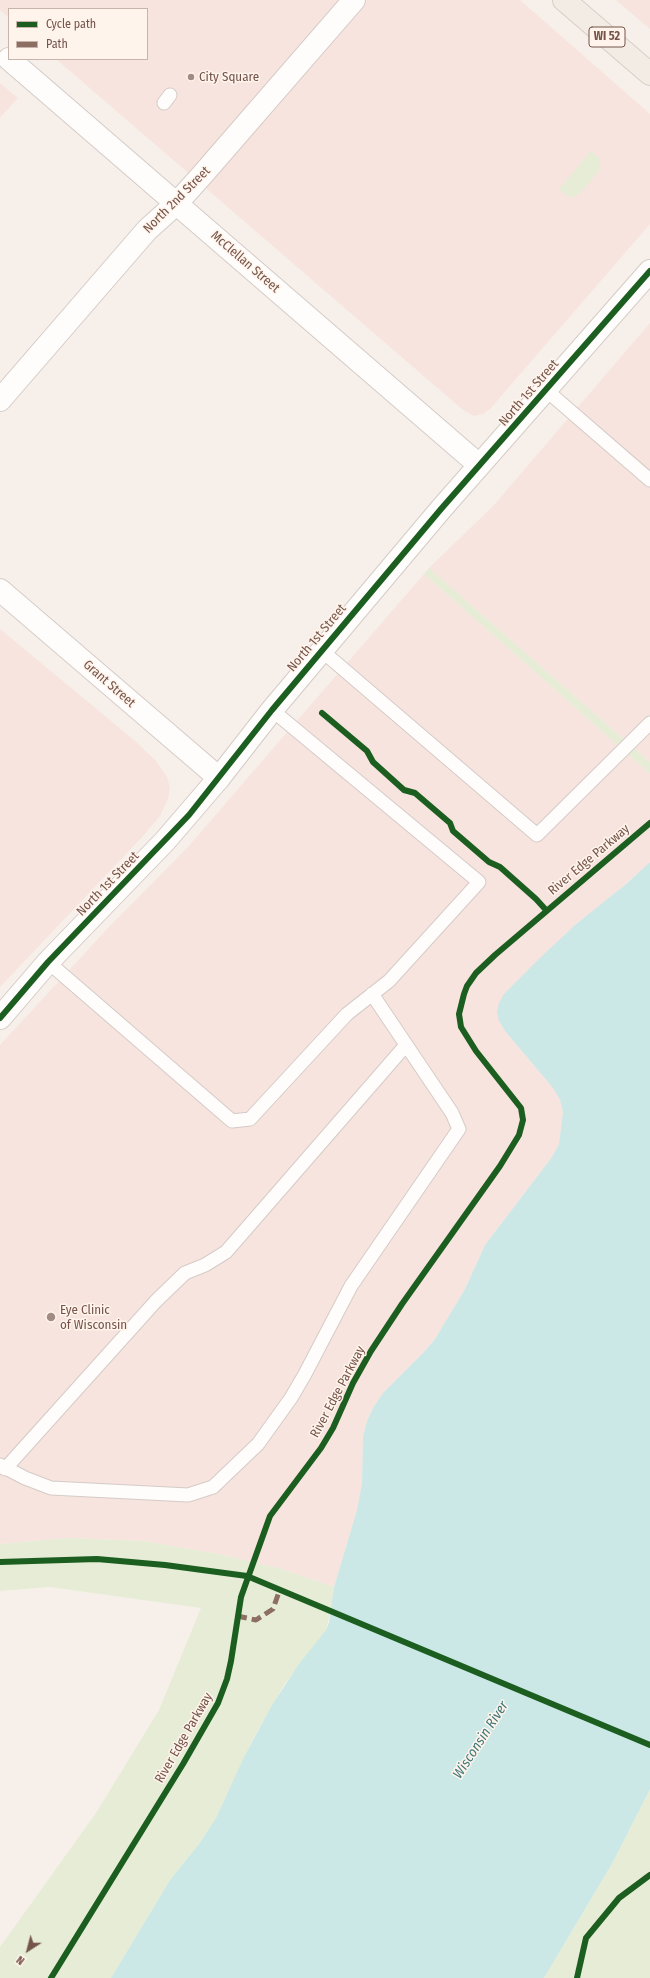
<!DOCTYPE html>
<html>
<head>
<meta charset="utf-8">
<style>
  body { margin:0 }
  #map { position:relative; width:650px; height:1978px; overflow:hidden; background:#f7f0ea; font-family:"Fira Sans Condensed",sans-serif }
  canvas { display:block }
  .legend { position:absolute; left:8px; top:8px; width:140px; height:52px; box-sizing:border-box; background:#fff4eb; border:1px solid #c8b4ab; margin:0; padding:5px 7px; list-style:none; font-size:12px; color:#75544a }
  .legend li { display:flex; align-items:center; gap:8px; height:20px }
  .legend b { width:20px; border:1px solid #c8b4ab }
  .north { position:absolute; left:8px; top:1930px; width:40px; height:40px; -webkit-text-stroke:3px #fff4eb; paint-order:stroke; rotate:216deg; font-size:11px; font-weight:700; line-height:16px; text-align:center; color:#75544a }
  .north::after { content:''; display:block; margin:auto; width:14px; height:18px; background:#75544a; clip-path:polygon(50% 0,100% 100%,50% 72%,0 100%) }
</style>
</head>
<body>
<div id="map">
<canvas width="650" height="1978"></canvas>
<ul class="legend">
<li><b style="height:5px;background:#1b5e20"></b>Cycle path</li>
<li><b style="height:5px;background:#8d6e63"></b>Path</li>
</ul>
<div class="north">N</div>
</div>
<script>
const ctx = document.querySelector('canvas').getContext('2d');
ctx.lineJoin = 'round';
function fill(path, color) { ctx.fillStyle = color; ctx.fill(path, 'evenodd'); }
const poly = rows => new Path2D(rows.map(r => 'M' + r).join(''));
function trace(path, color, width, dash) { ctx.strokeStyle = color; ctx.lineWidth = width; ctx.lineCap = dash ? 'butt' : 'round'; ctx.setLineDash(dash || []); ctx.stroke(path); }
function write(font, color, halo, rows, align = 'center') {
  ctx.font = font + ' "Fira Sans Condensed",sans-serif'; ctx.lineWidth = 3; ctx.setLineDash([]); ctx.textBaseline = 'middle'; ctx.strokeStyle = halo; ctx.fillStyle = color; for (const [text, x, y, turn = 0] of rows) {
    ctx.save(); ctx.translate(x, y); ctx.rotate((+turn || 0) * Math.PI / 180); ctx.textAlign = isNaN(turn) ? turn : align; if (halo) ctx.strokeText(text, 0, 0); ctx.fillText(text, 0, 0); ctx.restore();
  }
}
const commercial = poly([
  [0,0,520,0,650,114,650,224,490,409,483,414,474,416,463,410,56,59,147,59,147,9,9,9,9,18,0,10],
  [616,0,650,0,650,29],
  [0,83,18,98,0,118],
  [650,323,650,762,429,568,493,506],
  [424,574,650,774,650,862,608,900,575,925,504,994,499,1021,510,1037,553,1088,560,1100,563,1112,559,1144,552,1157,485,1245,465,1289,435,1339,423,1353,383,1393,373,1408,367,1421,363,1436,362,1483,357,1510,334,1587,282,1569,219,1554,143,1541,70,1538,0,1544,0,1045,108,928,187,848],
  [0,629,134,740,156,761,167,777,170,787,168,799,160,816,144,835,0,987]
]);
const green = poly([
  [591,151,600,159,600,170,580,193,574,197,569,197,559,189],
  [429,568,650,762,650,774,424,574],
  [70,1538,143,1541,219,1554,282,1569,334,1587,332,1606,326,1630,284,1685,253,1739,216,1818,199,1844,170,1880,111,1978,0,1978,0,1947,96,1813,159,1710,201,1608,50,1587,0,1591,0,1544],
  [650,1789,650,1978,544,1978,613,1862]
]);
const water = poly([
  [650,862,650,1789,613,1862,544,1978,111,1978,170,1880,199,1844,216,1818,244,1757,272,1705,299,1664,326,1630,329,1623,334,1587,357,1510,362,1483,363,1436,367,1421,373,1408,383,1393,423,1353,435,1339,465,1289,485,1245,552,1157,559,1144,563,1112,560,1100,553,1088,505,1031,499,1021,497,1012,499,1003,504,994,543,955,575,925,625,885]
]);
const service = poly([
  [164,103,170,95],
  [546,390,650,480],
  [321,650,537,835,650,723],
  [48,962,232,1121,250,1119,347,1014,389,981,479,882,272,710],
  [0,1465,25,1478,51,1488,188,1495,213,1487,258,1444,291,1398,305,1374,351,1286,459,1129,452,1113,372,994],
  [5,1469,156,1301,185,1273,205,1265,226,1252,406,1045]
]);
const minor = poly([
  [9,59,479,465],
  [0,1018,48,962,165,841,219,778]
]);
const tertiary = poly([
  [0,400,147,230,177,203,203,174,354,0],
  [0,590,219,778,272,710,441,509,650,271]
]);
const primary = poly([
  [564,0,650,74]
]);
const quiet = poly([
  [237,1616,256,1620,273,1609,280,1589]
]);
const cycleway = poly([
  [322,713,367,751,373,762,404,790,415,793,450,823,453,831,489,862,500,867,536,899,546,910],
  [0,1018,48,962,189,815,272,710,441,509,650,271],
  [0,1562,97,1559,165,1565,247,1576,650,1745],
  [51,1978,183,1764,218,1703,227,1679,231,1661,241,1597,270,1516,321,1448,333,1428,353,1383,371,1351,402,1304,500,1166,519,1135,523,1120,521,1108,476,1051,461,1027,459,1014,464,994,467,986,476,973,495,955,650,823],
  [577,1978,586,1938,619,1898,650,1875]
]);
const markers = [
  [191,77,4,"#a28b82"],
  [51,1317,5,"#a28b82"]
];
const shields = [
  [607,37,36]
];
const shieldNames = [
  ["WI 52",607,37]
];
const poiNames = [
  ["City Square",199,77],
  ["Eye Clinic",60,1310],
  ["of Wisconsin",60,1325]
];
const streetNames = [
  ["North 2nd Street",177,200,-45],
  ["McClellan Street",245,262,41],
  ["North 1st Street",529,393,-49],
  ["North 1st Street",317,638,-50],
  ["Grant Street",109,684,41],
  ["River Edge Parkway",589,860,-40],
  ["North 1st Street",108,884,-46],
  ["River Edge Parkway",338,1392,-62],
  ["River Edge Parkway",184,1738,-60]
];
const waterNames = [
  ["Wisconsin River",481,1740,-57]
];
fill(commercial, '#f7e4de');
fill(green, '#e6ecd5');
fill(water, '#cce8e6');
trace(service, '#d5cbc7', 15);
trace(minor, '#d5cbc7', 24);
trace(tertiary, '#d5cbc7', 24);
trace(primary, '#d8cdc9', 24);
trace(service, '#fefdfc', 13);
trace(minor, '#fefdfc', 22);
trace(tertiary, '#fefdfc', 22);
trace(primary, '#f2ece5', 22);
trace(quiet, '#8d6e63', 5, [10, 5]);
trace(cycleway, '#1b5e20', 6);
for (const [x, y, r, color] of markers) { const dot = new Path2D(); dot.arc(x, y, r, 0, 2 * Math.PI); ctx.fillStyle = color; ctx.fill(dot); trace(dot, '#fff4eb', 1.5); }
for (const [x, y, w] of shields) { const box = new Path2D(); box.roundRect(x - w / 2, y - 10, w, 20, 3); ctx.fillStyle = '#fff4eb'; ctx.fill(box); trace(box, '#75544a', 1); }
write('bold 12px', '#75544a', null, shieldNames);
write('13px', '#75544a', '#fff4eb', poiNames, 'left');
write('13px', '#75544a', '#fff4eb', streetNames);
write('italic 14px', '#3e787a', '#fff4eb', waterNames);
</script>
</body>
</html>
